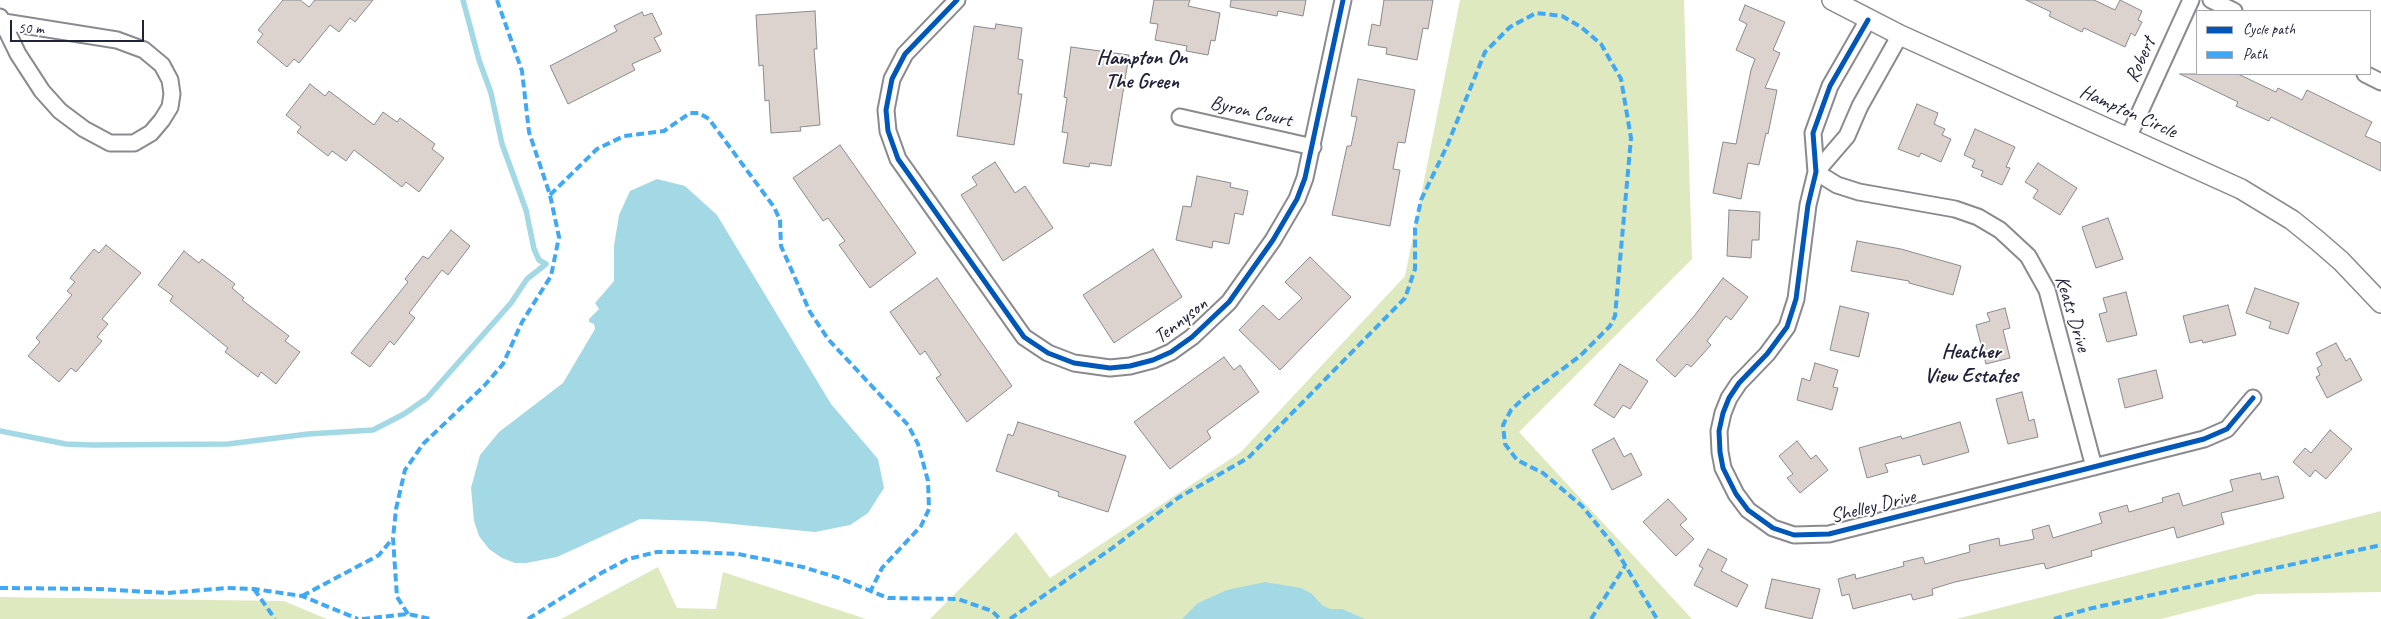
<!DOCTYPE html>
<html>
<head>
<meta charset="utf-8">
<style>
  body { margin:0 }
  #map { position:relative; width:2381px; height:619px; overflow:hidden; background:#fff; font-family:Caveat,sans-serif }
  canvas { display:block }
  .legend { position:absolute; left:2196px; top:10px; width:175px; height:65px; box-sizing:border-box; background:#fff; border:1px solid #a7a7b1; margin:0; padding:6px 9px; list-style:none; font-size:15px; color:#22223b }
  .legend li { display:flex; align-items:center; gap:10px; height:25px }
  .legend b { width:25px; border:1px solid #a7a7b1 }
  .scale { position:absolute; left:10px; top:20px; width:134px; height:22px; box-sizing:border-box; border:2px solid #22223b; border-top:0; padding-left:6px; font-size:15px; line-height:18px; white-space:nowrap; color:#22223b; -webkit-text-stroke:4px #fff; paint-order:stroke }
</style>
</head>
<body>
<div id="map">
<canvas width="2381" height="619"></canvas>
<ul class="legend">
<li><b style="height:6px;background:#0057b8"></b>Cycle path</li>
<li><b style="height:6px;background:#3fa9f5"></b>Path</li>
</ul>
<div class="scale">50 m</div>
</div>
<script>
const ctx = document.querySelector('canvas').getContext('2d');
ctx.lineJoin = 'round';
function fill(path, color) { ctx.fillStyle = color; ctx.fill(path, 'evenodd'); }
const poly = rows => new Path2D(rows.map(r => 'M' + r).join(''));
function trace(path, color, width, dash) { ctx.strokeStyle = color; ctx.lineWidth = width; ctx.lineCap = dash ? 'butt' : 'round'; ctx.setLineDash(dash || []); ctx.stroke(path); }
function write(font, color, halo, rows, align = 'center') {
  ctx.font = font + ' Caveat,sans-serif'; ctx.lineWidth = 4; ctx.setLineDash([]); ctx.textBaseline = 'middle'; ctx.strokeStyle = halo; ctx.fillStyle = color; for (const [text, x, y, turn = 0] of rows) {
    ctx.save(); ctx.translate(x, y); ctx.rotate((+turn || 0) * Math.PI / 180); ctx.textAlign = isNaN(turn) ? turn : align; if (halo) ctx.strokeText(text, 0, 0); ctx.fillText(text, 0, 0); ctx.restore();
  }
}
const green = poly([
  [1460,0,1684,0,1692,259,1519,432,1692,619,930,619,1016,532,1050,578,1241,452,1405,276],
  [2381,511,2381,592,2258,594,2161,619,1956,619],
  [658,567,677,608,716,609,723,572,866,619,561,619],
  [0,597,284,601,327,619,0,619]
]);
const water = poly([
  [657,179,685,186,717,215,831,404,878,459,884,488,868,513,850,525,815,532,702,521,640,519,557,557,526,563,515,563,502,558,489,549,479,536,474,521,471,488,480,455,499,432,563,383,595,329,594,324,589,322,589,319,599,309,595,303,614,281,614,246,619,215,630,191],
  [1265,582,1301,588,1312,594,1322,605,1330,609,1342,609,1365,619,1182,619,1198,603,1227,590]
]);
const stream = poly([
  [463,0,479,60,491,93,502,144,526,210,534,249,539,260,546,264],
  [0,431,66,444,93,445,228,444,308,434,373,430,404,414,427,398,511,303,527,279,546,264]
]);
const building = poly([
  [283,0,300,0,309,7,315,0,373,0,355,22,350,18,339,32,330,25,299,63,294,59,287,67,257,42,263,34,258,30,283,0],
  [1154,0,1190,0,1188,6,1220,13,1215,41,1211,40,1208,55,1186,51,1187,46,1155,40,1158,24,1150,23,1154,0],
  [1231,0,1306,0,1303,16,1278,11,1277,16,1230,7,1231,0],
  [1384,0,1433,0,1428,29,1423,28,1417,60,1386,54,1387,48,1368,45,1372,24,1380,26,1384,0],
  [2026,0,2094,0,2115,10,2120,0,2142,11,2138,20,2142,22,2135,36,2131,33,2125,47,2084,28,2082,32,2049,16,2051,12,2026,0],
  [1745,5,1785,22,1773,50,1780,53,1765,88,1777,90,1768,134,1766,133,1759,165,1748,163,1741,199,1713,193,1723,142,1736,144,1751,70,1755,59,1736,50,1747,24,1739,20,1745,5],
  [815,11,817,49,814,49,820,125,800,127,801,131,771,133,769,100,765,101,763,65,759,66,756,15,815,11],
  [642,12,644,16,652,13,662,34,654,38,661,51,632,64,635,70,568,104,550,66,617,31,614,26,642,12],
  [996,24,1022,28,1018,59,1023,60,1018,94,1022,94,1014,145,957,136,974,26,995,29,996,24],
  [1071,47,1129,55,1111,166,1090,163,1089,167,1063,163,1068,133,1062,132,1067,98,1064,97,1071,47],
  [2180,74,2238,74,2276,92,2278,88,2302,100,2307,90,2372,122,2365,136,2381,143,2381,171,2271,117,2269,121,2236,106,2238,102,2180,74],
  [1358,79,1415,90,1405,143,1398,142,1393,169,1400,170,1390,226,1332,215,1347,146,1351,146,1357,117,1351,116,1358,79],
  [310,84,325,96,329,91,374,125,383,112,397,122,400,118,435,144,432,149,444,158,419,192,406,182,402,187,354,150,346,161,332,151,328,156,297,132,301,127,286,115,310,84],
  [1917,104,1938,113,1934,124,1945,129,1942,135,1951,139,1941,162,1921,153,1919,157,1898,149,1917,104],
  [1975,129,2015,147,2006,167,2010,168,2002,185,1981,176,1983,171,1972,167,1975,160,1964,155,1975,129],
  [840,145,916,253,870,288,839,245,845,241,828,218,823,221,793,178,840,145],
  [995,162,1015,193,1025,186,1053,228,1003,261,961,195,977,185,972,177,995,162],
  [2038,163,2077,188,2060,215,2033,198,2038,190,2025,182,2038,163],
  [1197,176,1231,183,1230,187,1248,191,1243,215,1235,213,1229,244,1213,241,1212,248,1176,240,1183,206,1191,207,1197,176],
  [1729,210,1760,212,1759,240,1752,240,1751,258,1727,256,1729,210],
  [2108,218,2123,259,2096,268,2082,227,2108,218],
  [451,230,470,246,448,275,442,270,409,313,415,318,394,345,390,341,370,367,351,353,408,282,405,279,423,256,428,259,451,230],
  [1857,241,1901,249,1961,266,1953,295,1909,283,1909,281,1851,271,1857,241],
  [106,245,141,273,102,319,108,324,97,337,102,341,76,372,71,368,59,382,28,356,40,342,36,338,72,295,67,291,75,282,70,278,94,249,99,253,106,245],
  [1153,249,1182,297,1114,343,1083,295,1153,249],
  [184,251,199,263,202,259,235,284,232,288,244,298,242,300,289,336,285,341,300,352,276,384,261,372,258,377,225,352,228,348,170,301,173,296,158,285,184,251],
  [1310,257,1351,297,1280,370,1239,330,1263,305,1279,320,1302,298,1285,282,1310,257],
  [937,278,1012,386,967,422,936,378,941,375,925,351,920,355,890,312,937,278],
  [1723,278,1748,297,1731,320,1726,316,1707,341,1711,345,1691,367,1687,364,1675,377,1656,360,1695,315,1723,278],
  [2255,288,2299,303,2288,334,2269,328,2271,322,2246,313,2255,288],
  [2126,292,2137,335,2107,342,2099,314,2107,312,2103,298,2126,292],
  [2228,305,2236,335,2203,343,2202,340,2190,343,2183,316,2228,305],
  [1840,306,1869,313,1859,357,1830,350,1840,306],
  [2005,308,2010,328,2003,330,2010,358,1986,364,1976,325,1990,321,1987,313,2005,308],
  [2336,343,2346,361,2350,358,2362,380,2327,398,2316,377,2320,375,2317,368,2322,365,2316,353,2336,343],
  [1224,357,1234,370,1240,365,1259,392,1207,431,1211,438,1170,469,1134,422,1224,357],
  [1815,363,1838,370,1833,387,1838,388,1832,410,1797,400,1802,378,1810,381,1815,363],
  [1620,364,1648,381,1630,409,1623,405,1614,418,1594,405,1620,364],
  [2156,370,2163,398,2125,408,2118,379,2156,370],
  [2022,392,2029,421,2034,419,2038,437,2008,444,1996,399,2022,392],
  [1018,422,1126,456,1108,512,1058,496,1059,492,996,471,1008,434,1013,436,1018,422],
  [1960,422,1969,452,1923,465,1920,455,1885,464,1888,472,1867,478,1859,448,1901,436,1902,439,1960,422],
  [2330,430,2352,449,2326,479,2315,470,2310,477,2293,462,2305,448,2311,453,2330,430],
  [1614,438,1624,457,1631,453,1642,475,1612,490,1592,450,1614,438],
  [1797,441,1811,459,1816,455,1828,470,1800,493,1787,478,1793,474,1779,456,1797,441],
  [2260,473,2262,480,2278,476,2284,498,2221,513,2224,524,2177,538,2174,527,2091,551,2092,556,2046,569,2044,563,1955,582,1932,589,1933,595,1913,600,1911,594,1853,609,1849,594,1842,596,1838,579,1855,574,1856,579,1904,566,1903,562,1923,557,1925,564,1970,552,1969,545,1999,538,2000,546,2034,539,2032,530,2049,525,2053,538,2102,523,2099,513,2127,505,2129,512,2163,502,2162,498,2179,493,2183,506,2233,491,2230,480,2260,473],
  [1668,499,1687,519,1680,525,1694,539,1676,556,1643,522,1668,499],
  [1708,549,1727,559,1721,571,1748,585,1737,607,1694,585,1703,568,1699,566,1708,549],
  [1772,579,1820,589,1812,619,1765,608,1772,579]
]);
const minor = poly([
  [957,0,905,54,892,79,886,110,888,131,898,159,1024,337,1048,353,1074,363,1110,368,1130,366,1153,360,1171,352,1192,337,1229,302,1273,240,1297,199,1305,178,1343,0],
  [2211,0,2234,11],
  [0,17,18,54,42,91,60,111,84,129,110,143,134,143,151,133,162,120,170,107,172,94,170,80,162,65,144,50,117,40,4,22],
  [1868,20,1830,86,1813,133,1816,172,1808,205,1796,299,1787,327,1767,354,1739,383,1729,398,1723,413,1719,431,1720,452,1723,468,1736,494,1748,510,1773,528,1794,535,1829,534,2204,439,2227,429,2253,398],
  [2365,74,2381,82],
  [1180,117,1313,147],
  [2128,138,2191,0],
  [1816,172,1837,185,1859,192,1955,209,1978,217,2000,230,2028,256,2047,290,2094,467],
  [1816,172,1847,136,1860,106,1900,35]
]);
const tertiary = poly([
  [1832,0,1900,35,2241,189,2292,220,2318,241,2341,261,2381,303]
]);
const quiet = poly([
  [550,195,597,149,624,136,664,131,690,113,699,113,709,119,774,207,780,220,781,246,810,312,828,339,908,425,918,444,928,481,929,509,921,526,882,568,871,590],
  [0,588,99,589,167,593,227,588,254,589,302,596,358,619],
  [254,589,275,619],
  [302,596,379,555,393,538],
  [408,614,397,597,393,538,396,509,405,470,423,444,484,386,503,364,522,322,551,276,559,237,550,195,529,132,522,71,497,0],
  [362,619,408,614,431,619],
  [528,619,603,572,628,559,657,552,691,552,738,554,803,567,839,578,888,598,958,599,992,611,1000,619],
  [1010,619,1111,549,1178,498,1248,458,1405,298,1415,269,1415,228,1421,200,1447,146,1485,52,1510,27,1536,13,1562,16,1581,27,1601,44,1621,79,1631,138,1615,316,1610,326,1580,356,1526,396,1511,410,1503,425,1505,444,1517,460,1543,473,1582,506,1612,543,1657,619],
  [1591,619,1625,566],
  [2054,619,2088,609,2381,545]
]);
const cycleway = poly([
  [957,0,905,54,892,79,886,110,888,131,898,159,1024,337,1048,353,1074,363,1110,368,1130,366,1153,360,1171,352,1192,337,1229,302,1273,240,1297,199,1305,178,1343,0],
  [1868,20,1830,86,1813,133,1816,172,1808,205,1796,299,1787,327,1767,354,1739,383,1729,398,1723,413,1719,431,1720,452,1723,468,1736,494,1748,510,1773,528,1794,535,1829,534,2204,439,2227,429,2253,398]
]);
const streetNames = [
  ["Robert",2141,60,-66],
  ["Byron Court",1251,112,13],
  ["Hampton Circle",2128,112,24],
  ["Keats Drive",2072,314,73],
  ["Tennyson",1181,321,-38],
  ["Shelley Drive",1873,507,-14]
];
const neighbourhoodNames = [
  ["Hampton On",1142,58],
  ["The Green",1142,82],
  ["Heather",1971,352],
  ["View Estates",1971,376]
];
fill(green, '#dfe9c0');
fill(water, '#a3d9e4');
trace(stream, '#a3d9e4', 5.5);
fill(building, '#ddd3ce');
trace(building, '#8a8a8f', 1);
trace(minor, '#8a8a8f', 19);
trace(tertiary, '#8a8a8f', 22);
trace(minor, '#fff', 15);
trace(tertiary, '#fff', 19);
trace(quiet, '#3fa9f5', 4, [8, 4]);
trace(cycleway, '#0057b8', 5);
write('20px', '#22223b', '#fff', streetNames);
write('bold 21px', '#22223b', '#fff', neighbourhoodNames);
</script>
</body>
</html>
